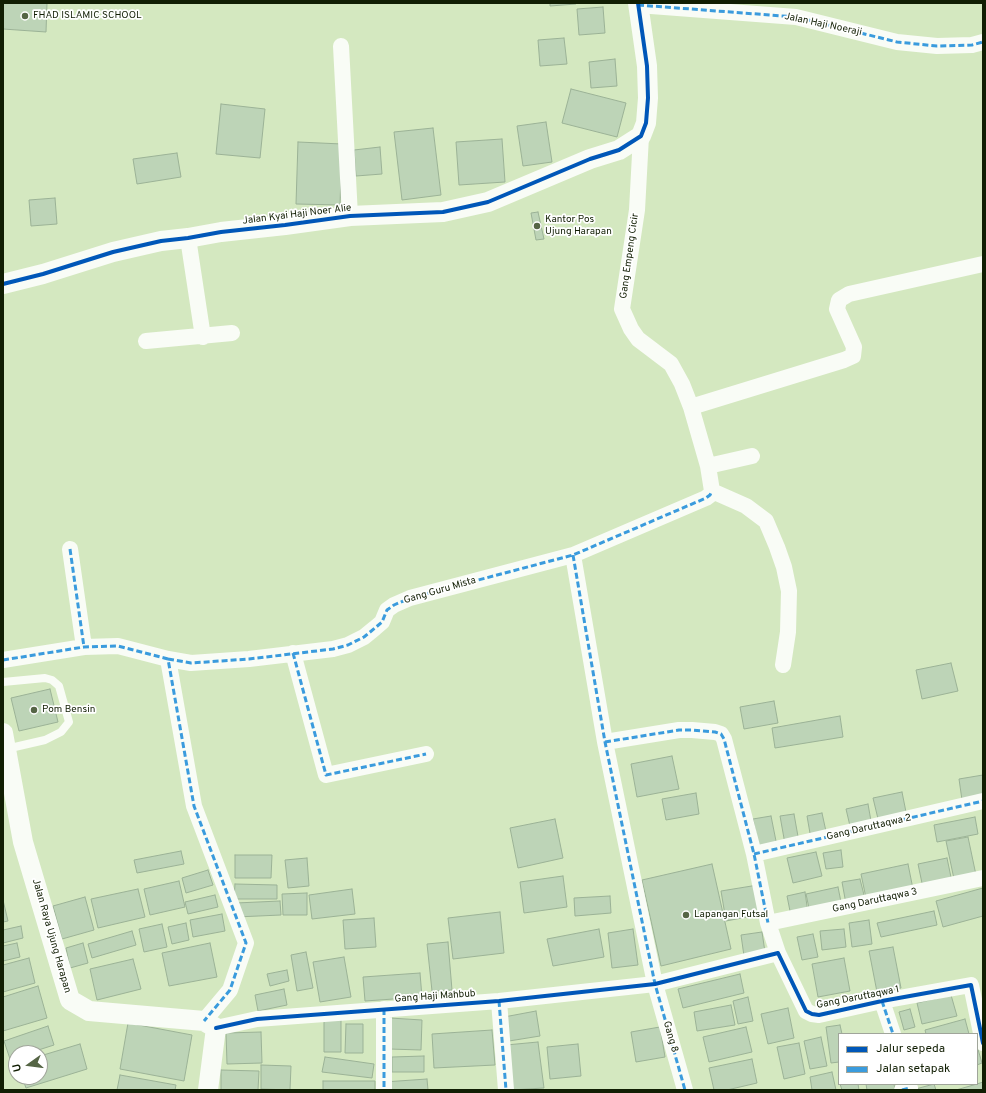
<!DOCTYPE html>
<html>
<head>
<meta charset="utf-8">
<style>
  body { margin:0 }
  #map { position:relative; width:986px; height:1093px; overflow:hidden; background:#d4e8c0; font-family:Overpass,sans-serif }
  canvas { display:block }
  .frame { position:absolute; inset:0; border:4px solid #111e03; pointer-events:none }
  .legend { position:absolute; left:838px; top:1033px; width:140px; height:52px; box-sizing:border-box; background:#fff; border:1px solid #a0a59a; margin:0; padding:5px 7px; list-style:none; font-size:12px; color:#111e03 }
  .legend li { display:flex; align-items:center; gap:8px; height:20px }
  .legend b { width:20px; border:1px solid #a0a59a }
  .north { position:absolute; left:8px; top:1045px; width:40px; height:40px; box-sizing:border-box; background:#fff; border:1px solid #a0a59a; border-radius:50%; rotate:256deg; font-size:11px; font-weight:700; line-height:16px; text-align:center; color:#111e03 }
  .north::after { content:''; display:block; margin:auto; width:14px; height:18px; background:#556545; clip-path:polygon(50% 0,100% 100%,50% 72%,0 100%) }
</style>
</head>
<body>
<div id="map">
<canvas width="986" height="1093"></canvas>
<div class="frame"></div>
<ul class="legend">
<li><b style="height:5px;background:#0057b8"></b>Jalur sepeda</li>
<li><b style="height:5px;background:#3a9bdd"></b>Jalan setapak</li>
</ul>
<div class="north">U</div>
</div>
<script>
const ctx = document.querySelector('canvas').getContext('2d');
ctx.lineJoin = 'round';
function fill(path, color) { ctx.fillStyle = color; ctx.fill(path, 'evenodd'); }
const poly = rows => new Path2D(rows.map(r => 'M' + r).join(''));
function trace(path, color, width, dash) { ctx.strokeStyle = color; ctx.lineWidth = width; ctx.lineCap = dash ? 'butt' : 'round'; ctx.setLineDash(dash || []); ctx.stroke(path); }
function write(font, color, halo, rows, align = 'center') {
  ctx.font = font + ' Overpass,sans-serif'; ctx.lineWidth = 3.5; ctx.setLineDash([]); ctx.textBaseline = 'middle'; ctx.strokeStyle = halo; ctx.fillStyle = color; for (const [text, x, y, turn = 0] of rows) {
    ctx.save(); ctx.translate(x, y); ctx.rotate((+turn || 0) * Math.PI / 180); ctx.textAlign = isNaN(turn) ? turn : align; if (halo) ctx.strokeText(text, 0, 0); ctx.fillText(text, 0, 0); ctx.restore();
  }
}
const building = poly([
  [3,3,47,3,46,32,3,29,3,3],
  [550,3,576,3,576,4,550,6,550,3],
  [603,7,605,33,579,35,577,9,603,7],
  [564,38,567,64,540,66,538,40,564,38],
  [615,59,617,86,591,88,589,62,615,59],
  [571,89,626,103,617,137,562,123,571,89],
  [221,104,265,109,260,158,216,154,221,104],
  [546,122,552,162,523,166,517,126,546,122],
  [433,128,441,195,402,200,394,132,433,128],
  [502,139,505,182,459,185,456,142,502,139],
  [298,142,342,144,340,205,296,204,298,142],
  [380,147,382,174,356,176,354,150,380,147],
  [177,153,181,177,137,184,133,159,177,153],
  [55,198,57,224,31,226,29,200,55,198],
  [538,212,544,239,536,240,531,213,538,212],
  [951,663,958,691,922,699,916,670,951,663],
  [50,689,58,722,19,731,11,698,50,689],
  [774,701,778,723,744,729,740,707,774,701],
  [840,716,843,737,775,748,772,728,840,716],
  [672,756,679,789,637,797,631,764,672,756],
  [983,775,983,796,962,800,959,779,983,775],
  [902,792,907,817,879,823,873,798,902,792],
  [696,793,699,814,666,820,662,799,696,793],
  [868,804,871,821,850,826,846,809,868,804],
  [822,813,827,836,811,839,807,816,822,813],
  [794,814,799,842,785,844,780,816,794,814],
  [771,816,777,846,759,849,753,819,771,816],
  [975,817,978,834,937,842,934,825,975,817],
  [555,819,563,858,518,868,510,828,555,819],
  [968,837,976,875,954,879,946,841,968,837],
  [841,850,843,867,826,869,823,853,841,850],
  [181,851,184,864,137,873,134,860,181,851],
  [816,852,822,876,793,883,787,858,816,852],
  [235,855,272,855,271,878,235,878,235,855],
  [307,858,309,886,288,888,285,860,307,858],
  [947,858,952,882,923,888,918,864,947,858],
  [712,864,731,949,661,966,642,880,712,864],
  [908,864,913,889,866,898,861,874,908,864],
  [208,870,213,885,186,893,182,878,208,870],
  [563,876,567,907,524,913,520,882,563,876],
  [860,879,865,899,846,904,842,882,860,879],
  [179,881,185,907,150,915,144,889,179,881],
  [235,884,277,885,277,899,234,899,235,884],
  [758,885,763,914,726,921,721,891,758,885],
  [838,887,842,907,810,913,806,894,838,887],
  [983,888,983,916,943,927,936,901,983,888],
  [138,889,145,917,98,928,91,899,138,889],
  [352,889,355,914,312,919,309,895,352,889],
  [805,892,808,913,791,916,787,896,805,892],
  [307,893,307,915,283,915,282,894,307,893],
  [215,895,218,907,188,914,185,902,215,895],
  [610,896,611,913,575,916,574,898,610,896],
  [85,897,94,930,62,939,53,906,85,897],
  [3,900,8,921,3,922,3,900],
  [280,901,281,915,236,917,236,903,280,901],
  [934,911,937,925,881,937,877,923,934,911],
  [500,912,504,953,453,959,448,918,500,912],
  [222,914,225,931,193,937,190,920,222,914],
  [374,918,376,947,345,949,343,920,374,918],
  [869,920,872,944,852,947,849,923,869,920],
  [186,923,189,940,172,944,168,927,186,923],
  [162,924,167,947,144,952,139,929,162,924],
  [21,926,23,938,3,943,3,930,21,926],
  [599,929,604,957,553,966,547,939,599,929],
  [633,929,638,965,612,968,608,933,633,929],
  [844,929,846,947,822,950,820,931,844,929],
  [132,931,136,945,92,958,88,944,132,931],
  [762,932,765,952,744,956,741,935,762,932],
  [813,934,818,957,802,960,797,937,813,934],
  [448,942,452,990,432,991,427,944,448,942],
  [17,943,20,957,3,961,3,946,17,943],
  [83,943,88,963,70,968,66,948,83,943],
  [210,943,217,977,169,986,162,953,210,943],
  [893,947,901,988,877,992,869,951,893,947],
  [306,952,313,988,297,991,291,955,306,952],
  [344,957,351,997,320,1002,313,962,344,957],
  [29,958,35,983,3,992,3,965,29,958],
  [844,958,850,991,818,997,812,964,844,958],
  [133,959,141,989,97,1000,90,969,133,959],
  [287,970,289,981,270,986,267,974,287,970],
  [420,973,422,997,365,1001,363,977,420,973],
  [740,974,744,993,683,1008,678,989,740,974],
  [38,986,47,1018,3,1031,3,997,38,986],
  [284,989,287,1005,258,1011,255,995,284,989],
  [951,995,957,1016,922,1024,917,1003,951,995],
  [748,997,753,1021,738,1024,733,1001,748,997],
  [731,1005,735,1025,697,1031,694,1012,731,1005],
  [788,1008,794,1038,768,1044,761,1014,788,1008],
  [910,1009,915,1027,904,1030,899,1012,910,1009],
  [536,1011,540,1036,509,1041,504,1017,536,1011],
  [324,1018,341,1019,341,1052,324,1052,324,1018],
  [390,1018,422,1020,421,1050,389,1049,390,1018],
  [965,1019,969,1034,926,1034,925,1030,965,1019],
  [128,1023,192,1035,184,1081,120,1069,128,1023],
  [346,1024,363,1024,363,1053,345,1053,346,1024],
  [840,1025,842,1034,839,1034,839,1062,831,1063,826,1027,840,1025],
  [48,1026,54,1045,29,1053,16,1053,16,1057,10,1059,4,1041,48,1026],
  [660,1027,665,1057,636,1062,631,1032,660,1027],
  [746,1027,752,1052,709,1062,703,1037,746,1027],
  [492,1030,495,1065,434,1068,432,1034,492,1030],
  [261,1032,262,1063,227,1064,226,1033,261,1032],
  [821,1037,827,1066,810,1069,804,1041,821,1037],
  [538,1042,544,1088,511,1090,506,1045,538,1042],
  [799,1043,805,1074,784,1079,777,1047,799,1043],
  [80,1044,87,1069,26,1088,22,1077,40,1077,40,1056,80,1044],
  [578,1044,581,1076,550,1079,547,1047,578,1044],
  [977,1046,982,1063,977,1065,977,1046],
  [424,1056,424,1072,392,1072,392,1057,424,1056],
  [325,1057,374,1064,372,1078,322,1072,325,1057],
  [752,1059,757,1083,727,1090,714,1090,709,1068,752,1059],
  [261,1065,291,1066,290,1090,261,1089,261,1065],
  [221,1070,259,1071,258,1090,221,1090,221,1070],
  [832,1072,836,1090,812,1090,810,1077,832,1072],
  [120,1075,176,1085,175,1090,117,1090,120,1075],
  [427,1079,428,1090,385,1090,384,1082,427,1079],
  [323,1081,375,1081,375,1090,323,1090,323,1081],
  [983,1082,983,1090,956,1090,977,1084,983,1082],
  [840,1084,858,1084,859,1090,842,1090,840,1084],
  [866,1084,894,1084,895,1090,867,1090,866,1084],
  [934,1084,936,1090,912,1090,934,1084]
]);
const service = poly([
  [3,682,45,678,52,680,59,686,69,722,61,732,45,740,6,749]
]);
const minor = poly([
  [638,5,796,17,897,42,937,46,972,45,983,42],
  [341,46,350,216],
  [641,136,637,210,622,309,631,329,638,339,671,364,682,384,691,407,708,466,712,491],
  [188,238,203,337],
  [146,341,232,333],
  [691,407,844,360,853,356,854,347,837,309,839,300,849,294,983,264],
  [708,466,752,456],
  [712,491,746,506,766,521,777,547,784,567,789,591,788,632,783,665],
  [70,549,84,647],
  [573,555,605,742,655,984,685,1090],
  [293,653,326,775,426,754],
  [168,659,191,663,249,659,333,649,348,645,364,637,375,628,382,622,387,610,394,605,410,598,573,555,706,498,710,495,712,491],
  [3,660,84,647,118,646,168,659,194,806,246,943,230,990,204,1021],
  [605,742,679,730,692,730,715,732,721,734,724,739,754,854,768,923,778,953],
  [754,854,983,801],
  [768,923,983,878],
  [499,1001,506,1090],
  [882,1001,893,1034],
  [384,1009,384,1090],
  [216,1028,257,1019,499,1001,655,984,778,953,806,1011,812,1014,819,1015,882,1001,971,985,983,1043],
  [902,1090,910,1088]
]);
const tertiary = poly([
  [3,284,43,274,113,252,161,241,188,238,221,232,285,225,350,216,443,212,488,202,590,159,619,150,641,136,646,123,648,98,647,66,638,3],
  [3,733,23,842,70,1000,89,1011,204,1021,216,1028,208,1090]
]);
const quiet = poly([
  [638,5,796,17,897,42,937,46,972,45,983,42],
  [70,549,84,647],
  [573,555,605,742,655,984,685,1090],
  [293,653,326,775,426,754],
  [168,659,191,663,249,659,333,649,348,645,364,637,375,628,382,622,387,610,394,605,410,598,573,555,706,498,710,495,712,491],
  [3,660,84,647,118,646,168,659,194,806,246,943,230,990,204,1021],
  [605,742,679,730,692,730,715,732,721,734,724,739,754,854,768,923],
  [754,854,983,801],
  [499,1001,506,1090],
  [882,1001,893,1034],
  [384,1009,384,1090],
  [902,1090,910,1088]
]);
const cycleway = poly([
  [3,284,43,274,113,252,161,241,188,238,221,232,285,225,350,216,443,212,488,202,590,159,619,150,641,136,646,123,648,98,647,66,638,3],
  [216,1028,257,1019,499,1001,655,984,778,953,806,1011,812,1014,819,1015,882,1001,971,985,983,1043]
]);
const markers = [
  [25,16,4,"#556545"],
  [537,226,4,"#556545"],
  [34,710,4,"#556545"],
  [686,915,4,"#556545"]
];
const poiNames = [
  ["FHAD ISLAMIC SCHOOL",33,16],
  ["Kantor Pos",545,220],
  ["Ujung Harapan",545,232],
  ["Pom Bensin",42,710],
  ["Lapangan Futsal",694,915]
];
const streetNames = [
  ["Jalan Haji Noeraji",823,25,12],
  ["Jalan Kyai Haji Noer Alie",297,215,-7],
  ["Gang Empeng Cicir",630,256,-82],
  ["Gang Guru Mista",440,591,-16],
  ["Gang Daruttaqwa 2",869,828,-13],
  ["Gang Daruttaqwa 3",875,901,-12],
  ["Jalan Raya Ujung Harapan",51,936,74],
  ["Gang Haji Mahbub",435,997,-4],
  ["Gang Daruttaqwa 1",858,998,-11],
  ["Gang 8",670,1037,74]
];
fill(building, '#bdd4b7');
trace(building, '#9bb296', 1);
trace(service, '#f9fcf6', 8);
trace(minor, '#f9fcf6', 16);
trace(tertiary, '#f9fcf6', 20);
trace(quiet, '#3a9bdd', 3, [6, 3]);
trace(cycleway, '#0057b8', 4);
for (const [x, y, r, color] of markers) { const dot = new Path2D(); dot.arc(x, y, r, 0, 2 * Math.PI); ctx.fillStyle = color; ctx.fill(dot); trace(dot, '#fff', 1.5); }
write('10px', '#111e03', '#fff', poiNames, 'left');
write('10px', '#111e03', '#fff', streetNames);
</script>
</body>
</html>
